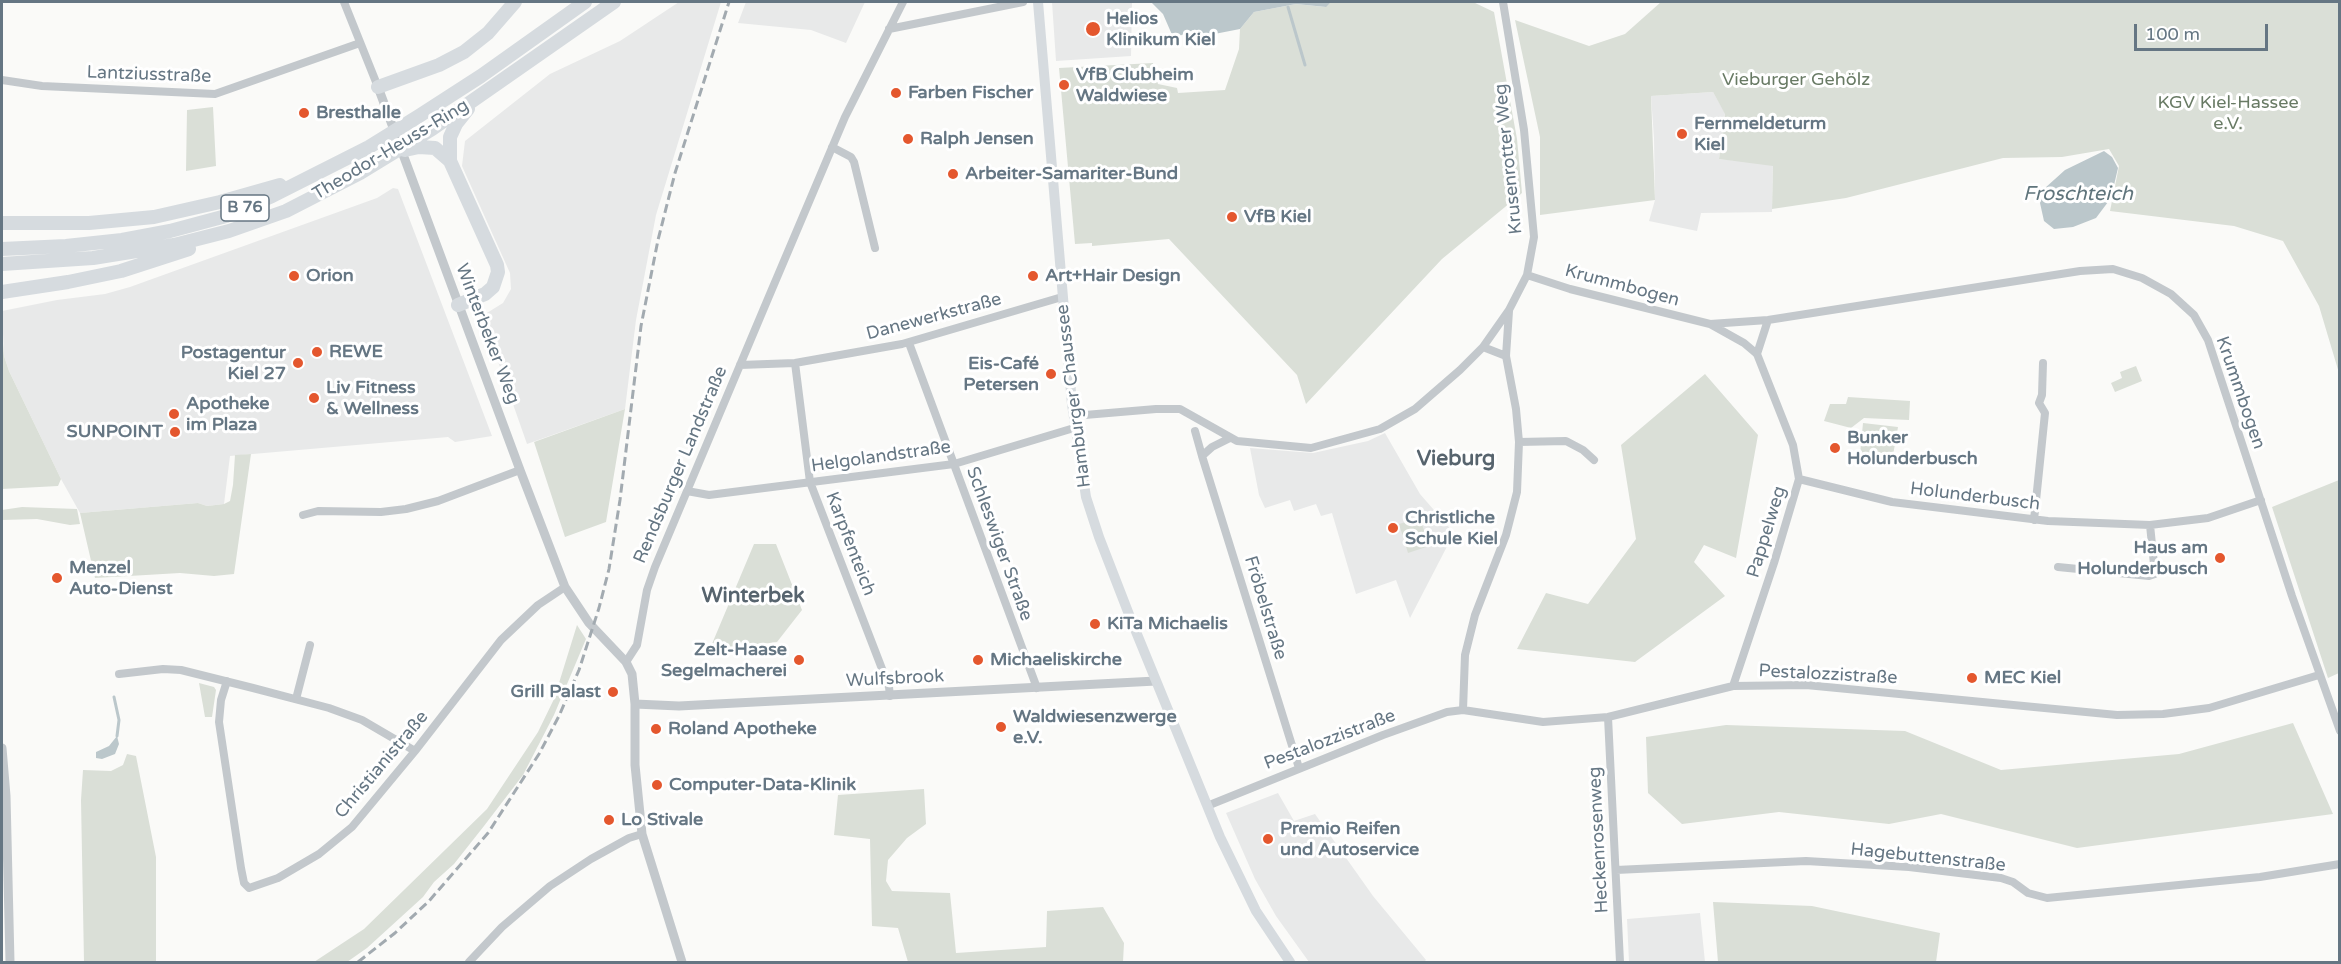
<!DOCTYPE html>
<html>
<head>
<meta charset="utf-8">
<style>
  body { margin:0 }
  #map { position:relative; width:2341px; height:964px; overflow:hidden; background:#fafaf8; font-family:"Varela Round",sans-serif }
  canvas { display:block }
  .frame { position:absolute; inset:0; border:3px solid #657683; pointer-events:none }
  .scale { position:absolute; left:2134px; top:24px; width:134px; height:27px; box-sizing:border-box; border:3px solid #657683; border-top:0; padding-left:8px; font-size:18px; line-height:21px; white-space:nowrap; color:#657683; -webkit-text-stroke:4px #fff; paint-order:stroke }
</style>
</head>
<body>
<div id="map">
<canvas width="2341" height="964"></canvas>
<div class="frame"></div>
<div class="scale">100 m</div>
</div>
<script>
const ctx = document.querySelector('canvas').getContext('2d');
ctx.lineJoin = 'round';
function fill(path, color) { ctx.fillStyle = color; ctx.fill(path, 'evenodd'); }
const poly = rows => new Path2D(rows.map(r => 'M' + r).join(''));
function trace(path, color, width, dash) { ctx.strokeStyle = color; ctx.lineWidth = width; ctx.lineCap = dash ? 'butt' : 'round'; ctx.setLineDash(dash || []); ctx.stroke(path); }
function write(font, color, halo, rows, align = 'center') {
  ctx.font = font + ' "Varela Round",sans-serif'; ctx.lineWidth = 6; ctx.setLineDash([]); ctx.textBaseline = 'middle'; ctx.strokeStyle = halo; ctx.fillStyle = color; for (const [text, x, y, turn = 0] of rows) {
    ctx.save(); ctx.translate(x, y); ctx.rotate((+turn || 0) * Math.PI / 180); ctx.textAlign = isNaN(turn) ? turn : align; if (halo) ctx.strokeText(text, 0, 0); ctx.fillText(text, 0, 0); ctx.restore();
  }
}
const built = poly([
  [679,2,721,2,656,215,636,320,625,409,527,444,482,316,503,303,511,289,510,273,462,166,465,141,550,74,620,41],
  [746,2,865,2,846,43,811,30,738,23],
  [1052,2,1132,2,1131,56,1056,61],
  [1713,92,1725,113,1719,159,1773,164,1772,212,1701,213,1697,231,1649,221,1655,200,1654,138,1651,96],
  [393,188,398,189,492,436,455,442,448,437,230,456,224,504,207,506,198,503,80,513,61,479,9,371,4,356,2,311,57,300,105,294,130,287,377,198],
  [1385,433,1420,494,1454,533,1410,618,1396,580,1356,594,1332,513,1321,516,1316,504,1294,511,1290,500,1265,508,1259,495,1250,448,1313,453,1368,441],
  [1278,793,1294,821,1315,814,1373,896,1426,960,1424,962,1309,962,1276,916,1255,879,1226,813],
  [1700,913,1705,962,1629,962,1627,919]
]);
const green = poly([
  [1331,2,1473,2,1494,12,1517,139,1522,193,1442,259,1306,404,1297,375,1169,239,1092,246,1092,243,1075,244,1059,68,1153,63,1158,84,1177,88,1178,93,1225,90,1239,49,1240,29,1254,12,1296,4,1325,7],
  [1661,2,2339,2,2339,373,2319,306,2283,241,2234,226,2110,211,2119,166,2109,149,2062,157,2003,158,1846,198,1772,209,1773,166,1719,159,1725,114,1713,92,1651,96,1655,200,1540,215,1540,137,1515,20,1589,46,1625,34],
  [213,107,216,166,186,171,187,110],
  [2,330,4,356,9,371,61,479,58,486,2,489],
  [2136,366,2142,381,2115,392,2111,383,2122,378,2120,372],
  [1705,374,1758,435,1736,558,1704,545,1694,562,1725,596,1635,662,1517,649,1546,593,1588,604,1636,539,1621,445],
  [1848,397,1910,401,1909,420,1864,418,1851,428,1824,421,1830,404,1846,404],
  [625,409,606,522,565,537,534,442],
  [1863,423,1898,427,1892,461,1876,461,1877,457,1860,454],
  [251,454,234,574,214,576,180,573,95,578,80,513,198,503,207,506,224,504,230,501,233,485,235,455],
  [2339,480,2339,673,2328,678,2272,507],
  [22,507,77,509,80,524,70,525,37,519,2,520,2,510],
  [1420,518,1429,546,1408,553,1399,524],
  [754,544,776,544,802,610,777,642,709,651],
  [577,625,586,639,554,715,523,775,484,826,454,864,434,882,423,897,367,948,347,962,314,962,364,929,487,809,538,732,554,699],
  [199,683,214,687,216,690,212,717,205,717],
  [2293,723,2333,814,2077,848,1941,814,1889,824,1779,812,1682,824,1648,793,1646,737,1726,725,1905,731,2001,770,2179,754],
  [127,754,136,756,156,857,156,962,84,962,81,800,83,770,111,771,123,765],
  [924,789,926,824,907,838,888,860,886,881,892,891,950,893,956,953,1046,947,1047,911,1103,907,1124,943,1123,962,908,962,898,928,872,926,870,839,834,835,838,795],
  [1713,902,1812,906,1940,933,1936,962,1718,962]
]);
const water = poly([
  [1151,2,1331,2,1326,7,1296,4,1254,12,1240,29,1194,38,1191,31,1177,37,1173,37,1163,14],
  [2104,151,2112,157,2118,168,2111,198,2096,218,2073,227,2054,229,2044,221,2040,203,2045,188,2065,170],
  [117,736,119,744,115,754,102,759,96,758,96,752,109,746]
]);
const stream = poly([
  [1288,7,1305,65],
  [114,697,119,720,117,736]
]);
const minor = poly([
  [344,2,378,87],
  [889,29,1023,2],
  [2,80,42,86,215,94,360,43],
  [832,147,851,157,854,162,875,248],
  [1527,275,1570,289,1710,324,1768,320,2080,271,2113,269,2142,278,2171,294,2194,315,2208,340,2292,596,2340,731],
  [1710,324,1744,343,1757,354,1793,445,1799,479,1774,563,1733,686],
  [909,343,1037,688],
  [1483,347,1506,356],
  [1757,354,1768,320],
  [795,363,810,482,889,687,890,696],
  [740,365,795,363,902,344,1062,297],
  [1073,416,1156,409,1180,409,1237,441,1311,448,1380,429,1415,409,1460,370,1483,347,1509,310,1527,275,1534,237,1524,130,1503,2],
  [1195,431,1202,456],
  [1230,438,1212,447,1202,456,1299,768],
  [1519,442,1566,441,1583,450,1594,460],
  [1799,479,1892,502,2048,521,2150,525,2208,518,2261,500],
  [687,491,709,495,954,464,1074,428],
  [303,515,318,511,381,512,406,509,438,501,520,470],
  [2034,520,2045,413,2039,403,2042,395,2043,363],
  [2058,567,2149,576,2155,574,2150,525],
  [626,662,637,645,647,590,655,567,767,301,845,117,903,2],
  [119,674,163,669,181,670,253,688,329,708,362,720,415,751],
  [227,681,221,700,219,722,241,868,244,883,249,888,278,878,319,854,352,827,415,751,501,640,538,605,565,587],
  [296,699,310,645],
  [1463,710,1465,655,1475,615,1506,535,1517,492,1519,442,1516,409,1506,356,1509,311],
  [1608,717,1620,962],
  [1207,806,1383,735,1447,712,1463,710,1543,722,1608,717,1733,686,1806,685,2117,715,2163,714,2209,708,2319,675],
  [1616,870,1806,861,1909,867,2001,878,2013,882,2028,893,2047,898,2260,877,2340,864],
  [469,962,502,927,550,886,591,859,629,838,642,834]
]);
const tertiary = poly([
  [378,87,520,470,565,587,589,623,626,662,632,674,635,704,635,765,642,834,682,962],
  [635,704,679,706,1156,681],
  [2,748,6,796,10,962]
]);
const secondary = poly([
  [1038,2,1072,404,1086,497,1099,537,1130,617,1220,837,1256,911,1290,962]
]);
const trunk = poly([
  [378,87,439,65,464,52,488,33,515,2],
  [405,150,419,147,435,148,450,161,497,265,498,272,493,287,485,294,458,305],
  [450,161,450,137,456,124,468,109],
  [2,223,89,223,154,217,220,202,280,185],
  [2,249,66,246,122,240,170,231,226,216,272,196,369,147,419,116,481,76,585,2],
  [2,264,93,258,174,245,229,231,286,211,360,173,432,129,614,2],
  [2,292,68,282,121,271,189,249]
]);
const rail = poly([
  [358,962,395,933,429,901,488,833,539,754,559,716,579,670,599,608,609,569,620,500,641,326,658,240,675,173,729,2]
]);
const markers = [
  [1093,29,8,"#e4572e"],
  [1064,85,6,"#e4572e"],
  [896,93,6,"#e4572e"],
  [304,113,6,"#e4572e"],
  [1682,134,6,"#e4572e"],
  [908,139,6,"#e4572e"],
  [953,174,6,"#e4572e"],
  [1232,217,6,"#e4572e"],
  [294,276,6,"#e4572e"],
  [1033,276,6,"#e4572e"],
  [317,352,6,"#e4572e"],
  [298,363,6,"#e4572e"],
  [1051,374,6,"#e4572e"],
  [314,398,6,"#e4572e"],
  [174,414,6,"#e4572e"],
  [175,432,6,"#e4572e"],
  [1835,448,6,"#e4572e"],
  [1393,528,6,"#e4572e"],
  [2220,558,6,"#e4572e"],
  [57,578,6,"#e4572e"],
  [1095,624,6,"#e4572e"],
  [799,660,6,"#e4572e"],
  [978,660,6,"#e4572e"],
  [1972,678,6,"#e4572e"],
  [613,692,6,"#e4572e"],
  [1001,727,6,"#e4572e"],
  [656,729,6,"#e4572e"],
  [657,785,6,"#e4572e"],
  [609,820,6,"#e4572e"],
  [1268,839,6,"#e4572e"]
];
const shields = [
  [245,208,48]
];
const shieldNames = [
  ["B 76",245,208]
];
const poiNames = [
  ["Helios",1106,19],
  ["Klinikum Kiel",1106,40],
  ["VfB Clubheim",1076,75],
  ["Waldwiese",1076,96],
  ["Farben Fischer",908,93],
  ["Bresthalle",316,113],
  ["Fernmeldeturm",1694,124],
  ["Kiel",1694,145],
  ["Ralph Jensen",920,139],
  ["Arbeiter-Samariter-Bund",965,174],
  ["VfB Kiel",1244,217],
  ["Orion",306,276],
  ["Art+Hair Design",1045,276],
  ["REWE",329,352],
  ["Postagentur",286,353,"right"],
  ["Kiel 27",286,374,"right"],
  ["Eis-Café",1039,364,"right"],
  ["Petersen",1039,385,"right"],
  ["Liv Fitness",326,388],
  ["& Wellness",326,409],
  ["Apotheke",186,404],
  ["im Plaza",186,425],
  ["SUNPOINT",163,432,"right"],
  ["Bunker",1847,438],
  ["Holunderbusch",1847,459],
  ["Christliche",1405,518],
  ["Schule Kiel",1405,539],
  ["Haus am",2208,548,"right"],
  ["Holunderbusch",2208,569,"right"],
  ["Menzel",69,568],
  ["Auto-Dienst",69,589],
  ["KiTa Michaelis",1107,624],
  ["Zelt-Haase",787,650,"right"],
  ["Segelmacherei",787,671,"right"],
  ["Michaeliskirche",990,660],
  ["MEC Kiel",1984,678],
  ["Grill Palast",601,692,"right"],
  ["Waldwiesenzwerge",1013,717],
  ["e.V.",1013,738],
  ["Roland Apotheke",668,729],
  ["Computer-Data-Klinik",669,785],
  ["Lo Stivale",621,820],
  ["Premio Reifen",1280,829],
  ["und Autoservice",1280,850]
];
const streetNames = [
  ["Lantziusstraße",149,75,2],
  ["Theodor-Heuss-Ring",391,150,-31],
  ["Krusenrotter Weg",1509,159,-96],
  ["Krummbogen",1622,286,15],
  ["Danewerkstraße",934,317,-15],
  ["Winterbeker Weg",487,334,69],
  ["Krummbogen",2240,393,71],
  ["Hamburger Chaussee",1074,396,-97],
  ["Helgolandstraße",881,457,-8],
  ["Rendsburger Landstraße",681,465,-67],
  ["Holunderbusch",1975,497,7],
  ["Pappelweg",1767,532,-73],
  ["Karpfenteich",850,544,69],
  ["Schleswiger Straße",999,544,70],
  ["Fröbelstraße",1265,608,73],
  ["Pestalozzistraße",1828,675,3],
  ["Wulfsbrook",895,679,-3],
  ["Pestalozzistraße",1330,740,-21],
  ["Christianistraße",382,765,-50],
  ["Heckenrosenweg",1599,840,-93],
  ["Hagebuttenstraße",1928,858,6]
];
const parkNames = [
  ["Vieburger Gehölz",1796,80],
  ["KGV Kiel-Hassee",2228,103],
  ["e.V.",2228,124]
];
const waterNames = [
  ["Froschteich",2078,195]
];
const quarterNames = [
  ["Vieburg",1456,459],
  ["Winterbek",753,596]
];
fill(built, '#e8e9e9');
fill(green, '#dadfd7');
fill(water, '#bbc7cb');
trace(stream, '#bbc7cb', 3);
trace(minor, '#c3c8cc', 8);
trace(tertiary, '#c3c8cc', 9);
trace(secondary, '#d6dbdf', 10);
trace(trunk, '#d6dbdf', 14);
trace(rail, '#a2aab0', 3, [9, 4.5]);
for (const [x, y, r, color] of markers) { const dot = new Path2D(); dot.arc(x, y, r, 0, 2 * Math.PI); ctx.fillStyle = color; ctx.fill(dot); trace(dot, '#fff', 2); }
for (const [x, y, w] of shields) { const box = new Path2D(); box.roundRect(x - w / 2, y - 13, w, 26, 4.5); ctx.fillStyle = '#fff'; ctx.fill(box); trace(box, '#657683', 1.5); }
write('bold 16px', '#657683', null, shieldNames);
write('bold 18px', '#657683', '#fff', poiNames, 'left');
write('18px', '#657683', '#fff', streetNames);
write('18px', '#687a64', '#fff', parkNames);
write('italic 20px', '#60757c', '#fff', waterNames);
write('bold 21px', '#57646e', '#fff', quarterNames);
</script>
</body>
</html>
